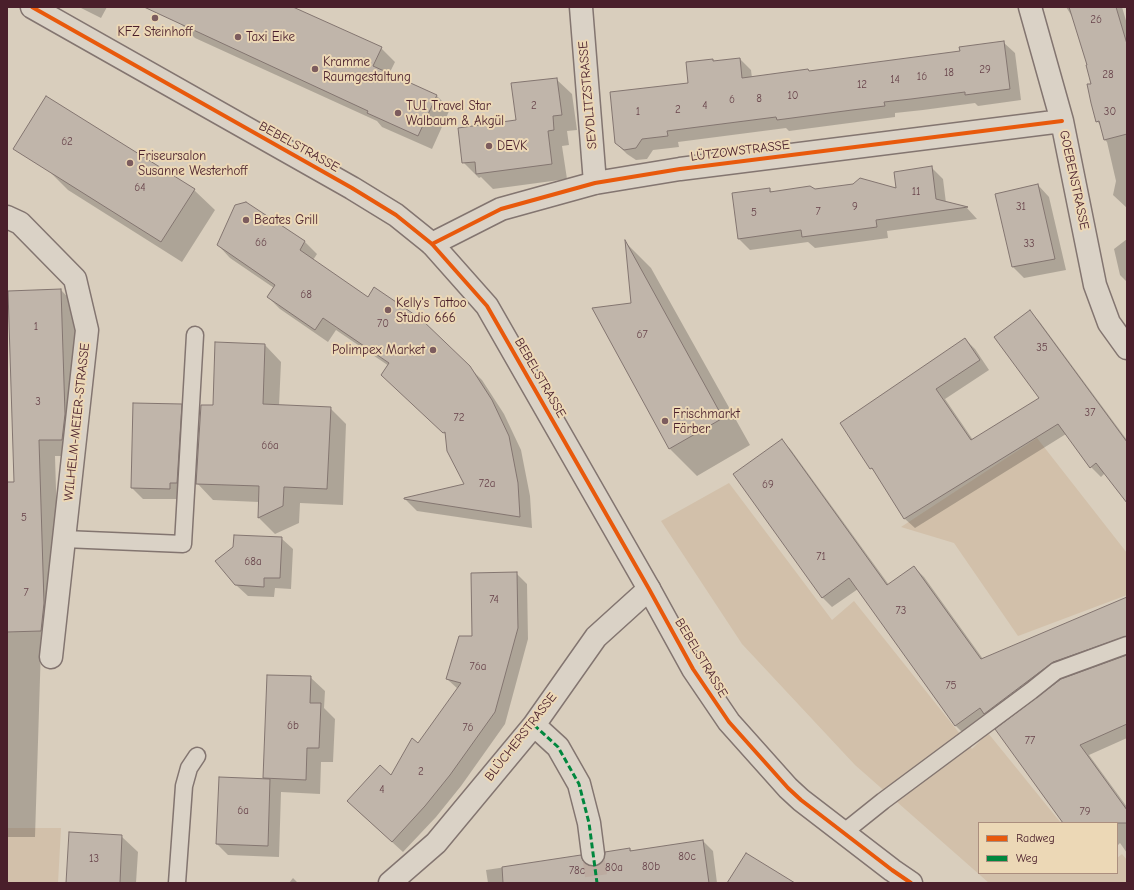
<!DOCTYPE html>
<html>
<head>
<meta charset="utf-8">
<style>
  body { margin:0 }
  #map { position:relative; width:1134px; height:890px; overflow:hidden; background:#d9cebd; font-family:"Comic Neue",sans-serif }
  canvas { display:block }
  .frame { position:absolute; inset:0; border:8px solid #4a1f2b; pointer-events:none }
  .legend { position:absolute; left:978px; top:822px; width:140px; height:52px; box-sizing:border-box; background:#ecd8b6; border:1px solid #ab8e7e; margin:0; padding:5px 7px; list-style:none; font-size:12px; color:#4a1f2b }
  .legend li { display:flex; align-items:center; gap:8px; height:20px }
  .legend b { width:20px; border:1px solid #ab8e7e }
</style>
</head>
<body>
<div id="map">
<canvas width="1134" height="890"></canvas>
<div class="frame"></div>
<ul class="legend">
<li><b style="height:5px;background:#e8590c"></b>Radweg</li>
<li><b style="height:5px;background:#00873e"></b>Weg</li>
</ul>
</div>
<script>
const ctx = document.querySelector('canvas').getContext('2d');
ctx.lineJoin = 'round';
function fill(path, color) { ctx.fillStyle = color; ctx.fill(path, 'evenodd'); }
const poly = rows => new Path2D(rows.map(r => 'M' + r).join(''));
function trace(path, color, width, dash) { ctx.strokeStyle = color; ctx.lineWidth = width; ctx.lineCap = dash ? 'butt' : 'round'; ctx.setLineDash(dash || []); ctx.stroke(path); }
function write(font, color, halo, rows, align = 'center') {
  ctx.font = font + ' "Comic Neue",sans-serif'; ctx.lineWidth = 4; ctx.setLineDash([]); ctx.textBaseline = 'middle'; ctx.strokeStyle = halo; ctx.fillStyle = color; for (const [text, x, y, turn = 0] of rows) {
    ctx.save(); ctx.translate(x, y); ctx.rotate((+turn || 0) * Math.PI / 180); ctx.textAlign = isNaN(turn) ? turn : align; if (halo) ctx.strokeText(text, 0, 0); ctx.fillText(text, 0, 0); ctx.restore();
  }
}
const green = poly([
  [1037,438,1127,553,1127,595,1018,636,954,543,901,527],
  [729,483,832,620,854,601,972,749,988,733,1061,823,979,823,979,873,1117,873,1117,858,1122,854,1127,860,1127,883,989,883,855,765,742,644,661,521],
  [7,828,61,828,58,883,7,883]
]);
const shadow = poly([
  [79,7,107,7,101,18],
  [189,7,290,7,381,48,395,62,389,74,436,95,450,109,432,149,382,127,377,121,195,38,181,24],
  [1066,7,1122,7,1127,24,1127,208,1113,195,1116,181,1107,142,1105,140,1101,126,1097,121,1088,66,1073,18],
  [1003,42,1015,53,1021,100,978,106,975,103,923,110,895,113,895,117,789,131,786,128,678,142,679,147,653,150,647,159,636,160,627,154,616,143,689,84,712,60,715,62,740,59,751,70,752,78,810,72,961,52],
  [556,79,572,94,577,130,567,131,569,145,562,146,567,179,493,189,481,177,479,178,463,162,517,121],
  [932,168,943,179,946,203,967,208,977,219,887,231,888,238,815,248,808,242,750,250,739,239,769,189,773,193,815,190,897,189],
  [47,169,194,190,215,210,182,262,68,190],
  [1038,185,1049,197,1066,270,1024,278,1013,267,996,194],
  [245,203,305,242,317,254,313,260,469,367,482,380,504,414,521,450,530,496,532,528,417,511,405,499,466,484,446,435,395,387,389,366,336,330,328,342,280,309,268,297,274,288,230,258,218,245],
  [1127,239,1127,282,1120,275,1114,249],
  [626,243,651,268,750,445,697,476,670,449,593,309,632,304],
  [61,290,77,307,78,456,55,456,60,620,41,647,35,837,7,837,7,483,15,483],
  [1030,312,1039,321,1127,440,1127,501,1105,473,1101,477,1091,467,1066,434,915,528,905,519,876,473,871,468,965,339,975,349,989,370,945,399,973,440,1040,398],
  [265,345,281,362,279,406,330,408,346,424,343,505,300,503,299,523,275,534,259,518,259,502,213,500,197,483,214,406],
  [181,405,192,416,181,499,143,499,132,488],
  [782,440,791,450,889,585,914,567,924,577,983,659,1127,598,1127,648,1062,672,965,735,955,725,858,589,832,607,822,597],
  [281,538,293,549,291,589,275,588,274,597,248,596,236,585],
  [516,573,527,584,528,639,505,724,461,786,436,817,403,852,359,812,418,744,458,689,447,679,473,637],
  [1127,656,1127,738,1089,755,1127,807,1127,853,1120,843,1117,846,1117,823,1064,823,997,730],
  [310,677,325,691,324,708,335,719,333,762,321,762,320,794,281,792,279,857,228,855,217,844,266,780,264,778],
  [121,836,138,852,136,883,67,883],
  [703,841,713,851,717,883,488,883,486,870,580,856,590,867,595,867,630,849,632,851],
  [293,878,298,883,289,883]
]);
const building = poly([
  [144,7,293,7,382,47,373,66,437,95,418,136,367,113,368,111,144,7],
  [1069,7,1116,7,1127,44,1127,134,1104,140,1099,121,1096,122,1091,103,1087,84,1091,84,1086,65,1087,65,1069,7],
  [1004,41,1010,89,965,95,965,92,911,99,884,102,885,106,852,110,777,120,776,117,667,131,668,136,642,139,636,148,624,150,615,143,610,92,688,83,686,62,713,59,713,61,740,58,742,78,808,69,809,71,960,51,959,47,1004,41],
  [557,78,562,115,553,116,554,130,548,131,552,164,476,174,475,162,462,163,458,128,516,120,511,83,557,78],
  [46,96,195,189,161,242,13,149,46,96],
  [932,166,936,199,968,207,876,220,877,227,802,237,801,230,738,239,732,193,770,188,770,192,810,186,815,189,853,184,860,178,896,188,894,172,932,166],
  [1038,184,1055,259,1012,267,995,194,1038,184],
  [246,202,305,241,300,250,368,297,374,287,421,319,470,366,492,400,509,436,518,483,520,517,404,499,404,498,464,484,447,451,445,432,443,433,381,375,389,363,323,318,315,330,267,297,275,285,217,245,235,205,246,202],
  [625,240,723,418,669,449,592,308,631,303,625,240],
  [61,289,65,414,62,440,39,440,44,603,41,631,7,632,7,482,14,482,8,291,61,289],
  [1030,310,1127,442,1127,503,1096,463,1090,468,1058,424,904,519,872,468,870,469,840,423,965,338,980,360,936,389,971,440,1039,398,994,337,1030,310],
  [215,342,265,344,263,404,331,407,327,489,284,487,283,506,258,518,259,486,196,484,201,405,213,405,215,342],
  [133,403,182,404,177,483,170,483,170,489,131,488,133,403],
  [782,439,887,585,914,566,981,659,1127,597,1127,636,1053,662,984,714,980,708,955,726,849,578,822,598,733,474,782,439],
  [234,535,282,537,280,578,264,578,264,587,235,585,215,561,233,547,234,535],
  [517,572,518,628,495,712,450,775,425,806,392,842,347,801,380,765,391,775,412,738,418,743,461,683,446,679,459,636,472,636,471,573,517,572],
  [1127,655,1127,724,1080,745,1127,810,1127,823,1063,823,995,729,1061,679,1127,655],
  [267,675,311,676,310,703,321,703,319,748,307,748,306,780,263,778,267,675],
  [219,777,270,779,268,846,216,844,219,777],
  [69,832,122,835,120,883,66,883,69,832],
  [703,840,709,883,503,883,502,867,581,855,583,861,588,865,595,866,601,864,604,859,605,852,630,848,630,851,703,840],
  [746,853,795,883,727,883,746,853]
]);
const minorTunnel = poly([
  [593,854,597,883]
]);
const service = poly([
  [64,539,183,544,195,335],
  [843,833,883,801,1031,691,1056,671,1127,645],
  [177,883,184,786,189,768,197,756]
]);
const minor = poly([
  [581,7,595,183],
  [1030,7,1062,121,1095,285,1109,323,1127,348],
  [7,217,20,223,75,279,87,330,51,657],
  [432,244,501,209,595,183,680,169,1062,121],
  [534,725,558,747,579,784,589,823,593,854],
  [390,883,436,843,534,725,596,637,649,589]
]);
const secondary = poly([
  [32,7,352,188,396,215,432,244,487,306,649,589,693,669,729,722,788,788,801,800,892,870,911,883]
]);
const quiet = poly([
  [534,725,558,747,579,784,589,823,597,883]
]);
const cycleway = poly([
  [32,7,352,188,396,215,432,244,487,306,649,589,693,669,729,722,788,788,801,800,892,870,911,883],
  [432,244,501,209,595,183,680,169,1062,121]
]);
const markers = [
  [155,18,4,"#7c5c5e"],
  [238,37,4,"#7c5c5e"],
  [315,69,4,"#7c5c5e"],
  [398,113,4,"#7c5c5e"],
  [489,146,4,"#7c5c5e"],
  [130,163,4,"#7c5c5e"],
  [246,220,4,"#7c5c5e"],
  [388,310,4,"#7c5c5e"],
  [433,350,4,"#7c5c5e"],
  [665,421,4,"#7c5c5e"]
];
const numberNames = [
  ["26",1096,20],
  ["29",985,70],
  ["18",949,73],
  ["28",1108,75],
  ["16",922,77],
  ["14",895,80],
  ["12",862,85],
  ["10",793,96],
  ["8",759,99],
  ["6",732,100],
  ["2",534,106],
  ["4",705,106],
  ["2",678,110],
  ["1",638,112],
  ["30",1110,112],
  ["62",67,142],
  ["64",140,188],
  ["11",916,192],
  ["9",855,207],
  ["31",1021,207],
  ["7",818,212],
  ["5",754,213],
  ["66",261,243],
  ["33",1029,244],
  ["68",306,295],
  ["70",383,324],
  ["1",36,327],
  ["67",642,335],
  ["35",1042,348],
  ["3",38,402],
  ["37",1090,413],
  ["72",459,418],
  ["66a",270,446],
  ["72a",487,484],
  ["69",768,485],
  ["5",24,518],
  ["71",821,557],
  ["68a",253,562],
  ["7",26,593],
  ["74",494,600],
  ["73",901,611],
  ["76a",478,667],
  ["75",951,686],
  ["6b",293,726],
  ["76",468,728],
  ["77",1030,741],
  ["2",421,772],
  ["4",382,790],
  ["6a",243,811],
  ["79",1085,812],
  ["80c",687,857],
  ["13",94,859],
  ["80b",651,867],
  ["80a",614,868],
  ["78c",577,871]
];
const poiNames = [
  ["KFZ Steinhoff",155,32,"center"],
  ["Taxi Eike",246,37],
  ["Kramme",323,62],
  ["Raumgestaltung",323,77],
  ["TUI Travel Star",406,106],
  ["Walbaum & Akgül",406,121],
  ["DEVK",497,146],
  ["Friseursalon",138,156],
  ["Susanne Westerhoff",138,171],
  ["Beates Grill",254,220],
  ["Kelly's Tattoo",396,303],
  ["Studio 666",396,318],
  ["Polimpex Market",425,350,"right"],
  ["Frischmarkt",673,414],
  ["Färber",673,429]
];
const streetNames = [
  ["SEYDLITZSTRASSE",588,95,-95],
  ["BEBELSTRASSE",299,147,29],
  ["LÜTZOWSTRASSE",740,151,-7],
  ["GOEBENSTRASSE",1074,180,78],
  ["BEBELSTRASSE",540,378,60],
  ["WILHELM-MEIER-STRASSE",77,422,-84],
  ["BEBELSTRASSE",701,658,59],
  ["BLÜCHERSTRASSE",521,737,-52]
];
fill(green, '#d2c0aa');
fill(shadow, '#0003');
fill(building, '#c0b5aa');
trace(building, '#837570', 1);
trace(minorTunnel, '#bcaba0', 22, [22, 11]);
trace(service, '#837570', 19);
trace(minor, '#837570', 25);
trace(secondary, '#837570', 25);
trace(service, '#dad2c6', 16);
trace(minor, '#dad2c6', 22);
trace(secondary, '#dad2c6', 22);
trace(quiet, '#00873e', 3, [6, 3]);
trace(cycleway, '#e8590c', 4);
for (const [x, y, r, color] of markers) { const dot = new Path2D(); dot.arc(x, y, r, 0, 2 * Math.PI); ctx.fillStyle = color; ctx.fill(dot); trace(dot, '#ecd8b6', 1.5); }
write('11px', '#68444b', null, numberNames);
write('13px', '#4a1f2b', '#ecd8b6', poiNames, 'left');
write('13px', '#4a1f2b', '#ecd8b6', streetNames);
</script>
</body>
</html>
